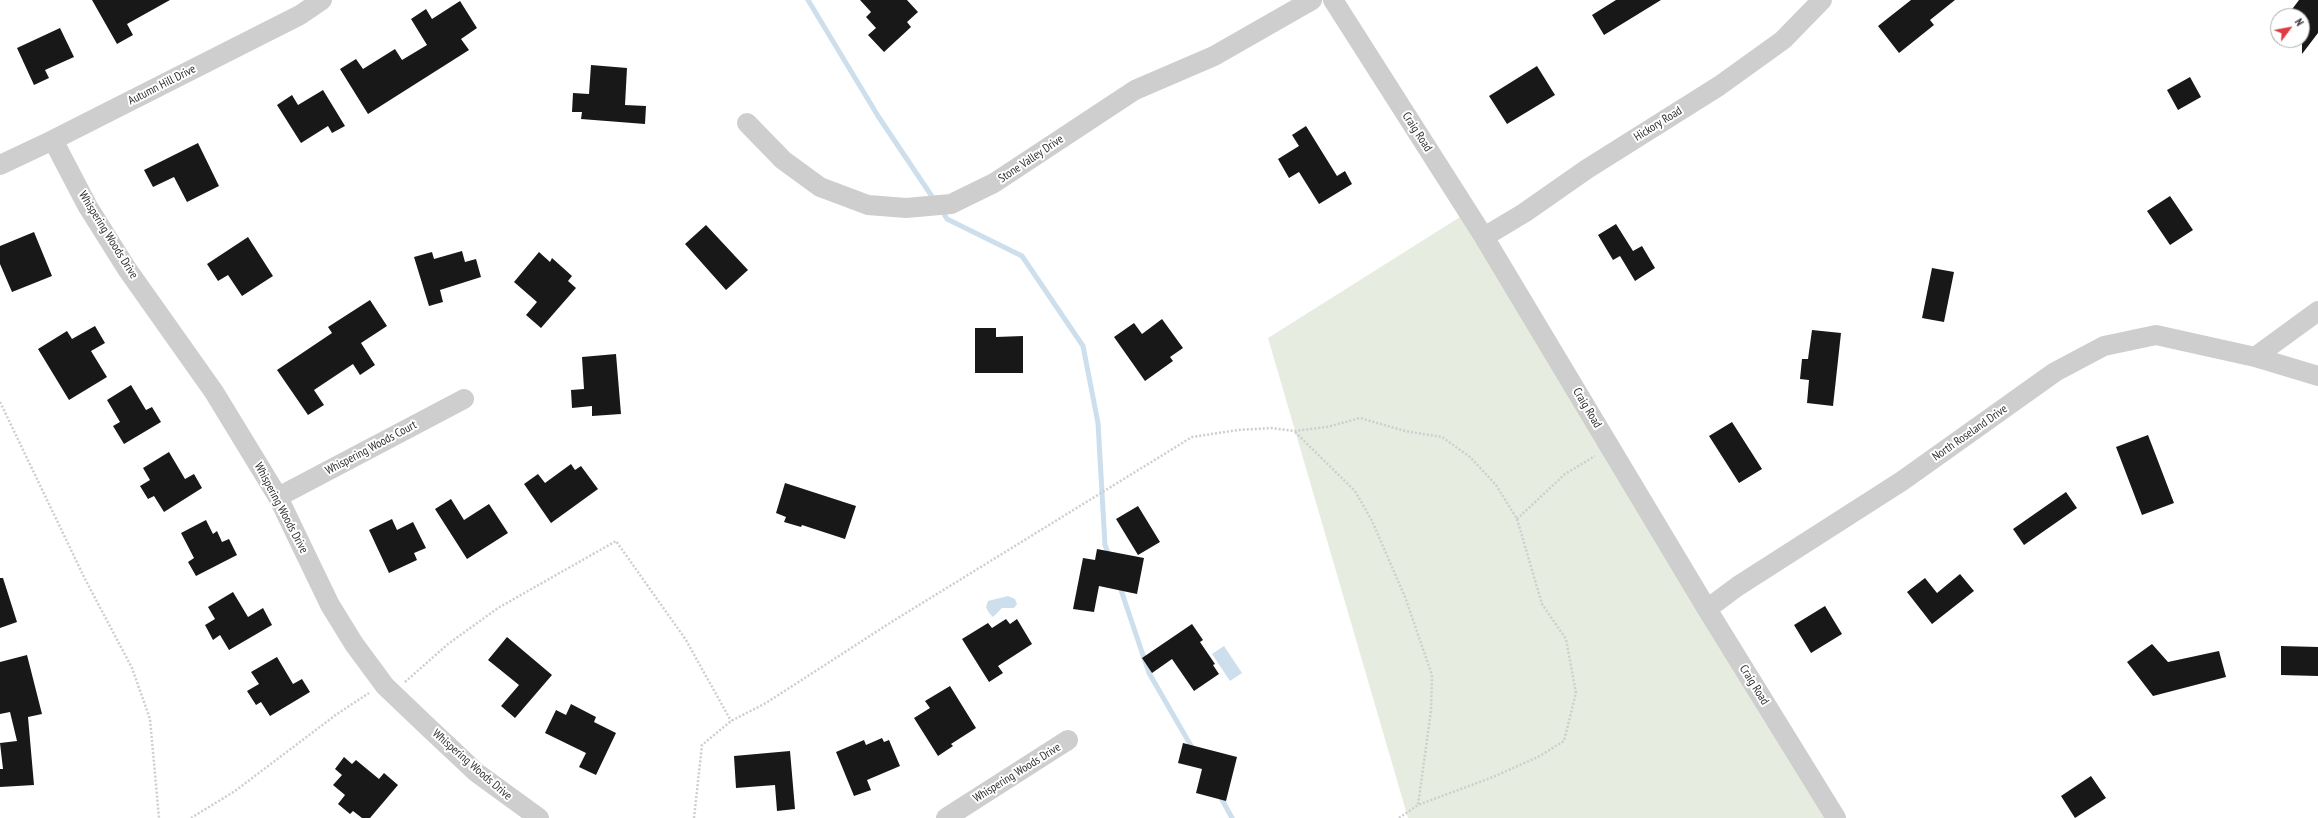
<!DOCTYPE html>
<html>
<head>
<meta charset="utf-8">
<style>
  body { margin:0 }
  #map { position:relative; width:2318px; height:818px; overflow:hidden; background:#fff; font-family:"PT Sans Narrow",sans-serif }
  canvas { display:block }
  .north { position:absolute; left:2270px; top:8px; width:40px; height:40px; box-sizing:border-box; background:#fff; border:1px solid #adadad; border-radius:50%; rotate:58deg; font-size:11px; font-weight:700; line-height:16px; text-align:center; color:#313131 }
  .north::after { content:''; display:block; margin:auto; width:14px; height:18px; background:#de3c43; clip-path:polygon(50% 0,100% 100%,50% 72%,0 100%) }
</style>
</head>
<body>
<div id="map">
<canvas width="2318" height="818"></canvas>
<div class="north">N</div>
</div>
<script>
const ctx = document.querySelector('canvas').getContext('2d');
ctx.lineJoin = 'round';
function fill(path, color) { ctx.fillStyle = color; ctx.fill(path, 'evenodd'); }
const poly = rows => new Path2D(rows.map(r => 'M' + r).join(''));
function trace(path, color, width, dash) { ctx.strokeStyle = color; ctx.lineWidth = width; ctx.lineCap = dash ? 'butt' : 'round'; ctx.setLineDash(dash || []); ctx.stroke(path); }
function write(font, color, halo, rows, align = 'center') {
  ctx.font = font + ' "PT Sans Narrow",sans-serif'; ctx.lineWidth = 4; ctx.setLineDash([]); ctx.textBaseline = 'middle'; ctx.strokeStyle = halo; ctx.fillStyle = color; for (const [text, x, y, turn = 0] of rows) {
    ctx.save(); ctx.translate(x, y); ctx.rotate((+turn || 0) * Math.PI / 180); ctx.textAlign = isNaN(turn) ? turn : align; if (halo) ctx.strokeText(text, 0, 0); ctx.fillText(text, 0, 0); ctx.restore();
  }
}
const green = poly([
  [1468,212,1837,818,1408,818,1268,338]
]);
const water = poly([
  [1008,596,1015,599,1017,604,1014,608,1002,608,993,617,989,613,986,607,988,601],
  [1224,646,1242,673,1230,681,1212,654]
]);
const stream = poly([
  [808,0,878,116,935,201],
  [941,209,947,219,1022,256,1083,346,1098,423,1105,545,1110,558],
  [1119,584,1149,673,1194,751],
  [1219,794,1232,818]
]);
const building = poly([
  [92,0,170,0,127,24,133,35,117,44],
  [860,0,907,0,918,12,907,22,911,27,884,52,868,35,876,28,866,17,871,12],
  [1616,0,1661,0,1604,35,1592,15],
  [1911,0,1955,0,1930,20,1934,25,1899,53,1878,26],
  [2299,0,2318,0,2318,33,2302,54,2302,16,2287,16],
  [460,1,477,28,461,39,469,50,368,114,340,69,356,59,363,69,395,49,402,60,427,45,411,19,426,9,432,19],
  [60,28,74,57,45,70,49,78,34,85,17,48],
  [591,65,627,68,625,105,646,106,645,124,581,119,582,112,572,112,573,93,589,94],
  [1537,66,1555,95,1507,124,1489,96],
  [2190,77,2201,97,2178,110,2167,90],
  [323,90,345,126,332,133,328,126,301,143,277,105,292,95,298,105],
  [1306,126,1337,176,1345,171,1352,184,1319,204,1299,172,1289,178,1278,159,1299,146,1292,135],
  [198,143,219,186,187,202,174,177,153,187,144,170],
  [2170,196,2193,230,2170,245,2147,211],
  [1616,224,1633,251,1642,246,1655,268,1635,281,1620,256,1613,260,1598,235],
  [706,225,748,270,726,290,685,244],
  [34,232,52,276,12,292,0,264,0,246],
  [248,237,273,276,242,296,228,275,218,281,207,264],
  [462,251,465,262,476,259,481,277,440,290,443,302,429,306,414,257,432,252,434,259],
  [539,252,550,262,552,258,572,276,568,281,576,288,541,328,526,315,537,302,514,282],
  [1932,268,1954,272,1944,322,1922,318],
  [370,300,387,326,361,343,375,365,360,375,353,364,314,390,324,405,308,415,277,370,332,333,328,327],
  [1162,319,1183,348,1170,357,1173,361,1145,381,1114,337,1134,323,1142,334],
  [95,326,105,343,91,351,107,377,69,400,38,349,67,331,72,339],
  [975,328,996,328,996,337,1023,336,1023,373,975,373],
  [1812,330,1841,333,1833,406,1807,403,1809,380,1800,379,1802,359,1808,359],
  [616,354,621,414,592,416,592,406,572,408,571,390,584,389,582,357],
  [131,385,146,410,152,407,161,422,124,444,113,426,120,422,107,400],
  [1732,422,1762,469,1739,483,1709,436],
  [2148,435,2174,503,2142,515,2116,447],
  [169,452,185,479,194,474,202,488,164,512,154,496,148,499,140,486,150,480,143,468],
  [571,464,575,470,581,466,598,489,551,523,524,484,538,474,545,483],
  [785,483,856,506,845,539,802,525,801,527,784,522,786,517,776,513],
  [2066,492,2077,508,2024,545,2013,529],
  [451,499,464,520,489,504,508,533,467,559,435,509],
  [1138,506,1160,542,1138,555,1116,519],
  [392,519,397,530,413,522,426,548,414,553,417,560,389,573,369,530],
  [206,520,213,534,217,531,222,542,229,539,237,555,196,576,188,562,194,558,181,533],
  [1097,549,1144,558,1137,594,1099,586,1094,612,1073,609,1083,558,1095,560],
  [1960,574,1974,591,1932,624,1907,592,1925,578,1937,593],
  [0,578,3,578,17,622,0,628],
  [233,592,248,617,263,608,272,625,229,650,220,635,213,640,205,625,215,619,208,607],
  [1825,606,1842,634,1811,653,1794,625],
  [1006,619,1010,624,1017,619,1032,644,998,666,1003,673,989,682,962,639,988,623,992,628],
  [1192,624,1203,640,1200,642,1215,664,1213,665,1219,674,1194,691,1172,659,1152,673,1142,658],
  [507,637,552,675,515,718,501,706,519,685,488,660],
  [2152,644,2168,662,2219,651,2226,677,2153,696,2127,662],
  [2281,646,2318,647,2318,676,2281,675],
  [27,655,42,714,28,717,34,785,0,787,0,769,3,769,0,743,17,741,10,712,0,714,0,662],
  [277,657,293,684,302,679,310,692,270,716,261,702,256,705,247,691,259,684,251,672],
  [950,686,976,728,951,744,953,746,938,756,914,718,930,708,925,701],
  [571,704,596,717,594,722,616,733,596,775,579,767,586,753,545,733,556,710,566,715],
  [882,738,884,742,889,740,900,766,867,780,871,790,854,796,836,752,864,740,866,745],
  [1183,743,1237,757,1226,801,1196,793,1202,769,1178,763],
  [790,751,795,809,777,811,775,785,736,788,734,756],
  [344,757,352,764,356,760,379,779,384,773,398,785,370,818,362,818,353,811,350,814,338,804,345,795,333,785,342,775,335,769],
  [2091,776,2106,798,2075,818,2061,796]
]);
const path = poly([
  [0,402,85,579,132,668,150,719,159,818],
  [1517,519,1542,604,1566,639,1576,693,1564,741,1538,757,1493,777,1418,805,1431,711,1432,675,1405,597,1372,521,1355,491,1294,431,1327,427,1360,418,1405,431,1442,437,1470,457,1496,485,1517,519,1565,474,1595,456],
  [405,682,448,644,498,608,616,541,686,640,731,721],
  [191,818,235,791,337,714,369,693],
  [694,818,702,745,731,721,766,703,893,621,1192,437,1238,430,1272,428,1294,431],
  [1399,818,1418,805]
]);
const minor = poly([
  [1333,0,1484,237,1707,609,1836,818],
  [747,123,783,160,820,187,868,205,906,208,951,204,994,183,1135,90,1214,56,1312,0],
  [53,140,88,207,127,269,214,392,278,497,330,605,354,644,385,686,429,728,477,773,539,818],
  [0,165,53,140,300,15,322,0],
  [1484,237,1524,213,1587,169,1719,86,1783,40,1822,0],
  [2255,357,2318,311],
  [278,497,464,399],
  [1707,609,1738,586,1902,481,2055,372,2104,346,2156,335,2255,357,2318,376],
  [946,818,1068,740]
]);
const streetNames = [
  ["Autumn Hill Drive",162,85,-27],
  ["Hickory Road",1658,124,-32],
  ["Craig Road",1417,132,57],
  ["Stone Valley Drive",1031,159,-34],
  ["Whispering Woods Drive",108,235,58],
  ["Craig Road",1587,408,59],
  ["North Roseland Drive",1970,433,-35],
  ["Whispering Woods Court",371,448,-28],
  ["Whispering Woods Drive",281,508,62],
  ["Craig Road",1754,685,58],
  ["Whispering Woods Drive",472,765,41],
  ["Whispering Woods Drive",1017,773,-32]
];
fill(green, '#e6ede0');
fill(water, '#cddfec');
trace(stream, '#cddfec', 5);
fill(building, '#181818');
trace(path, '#cecece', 2.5, [2, 2]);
trace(minor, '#cecece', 20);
write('12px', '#313131', '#fff', streetNames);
</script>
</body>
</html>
